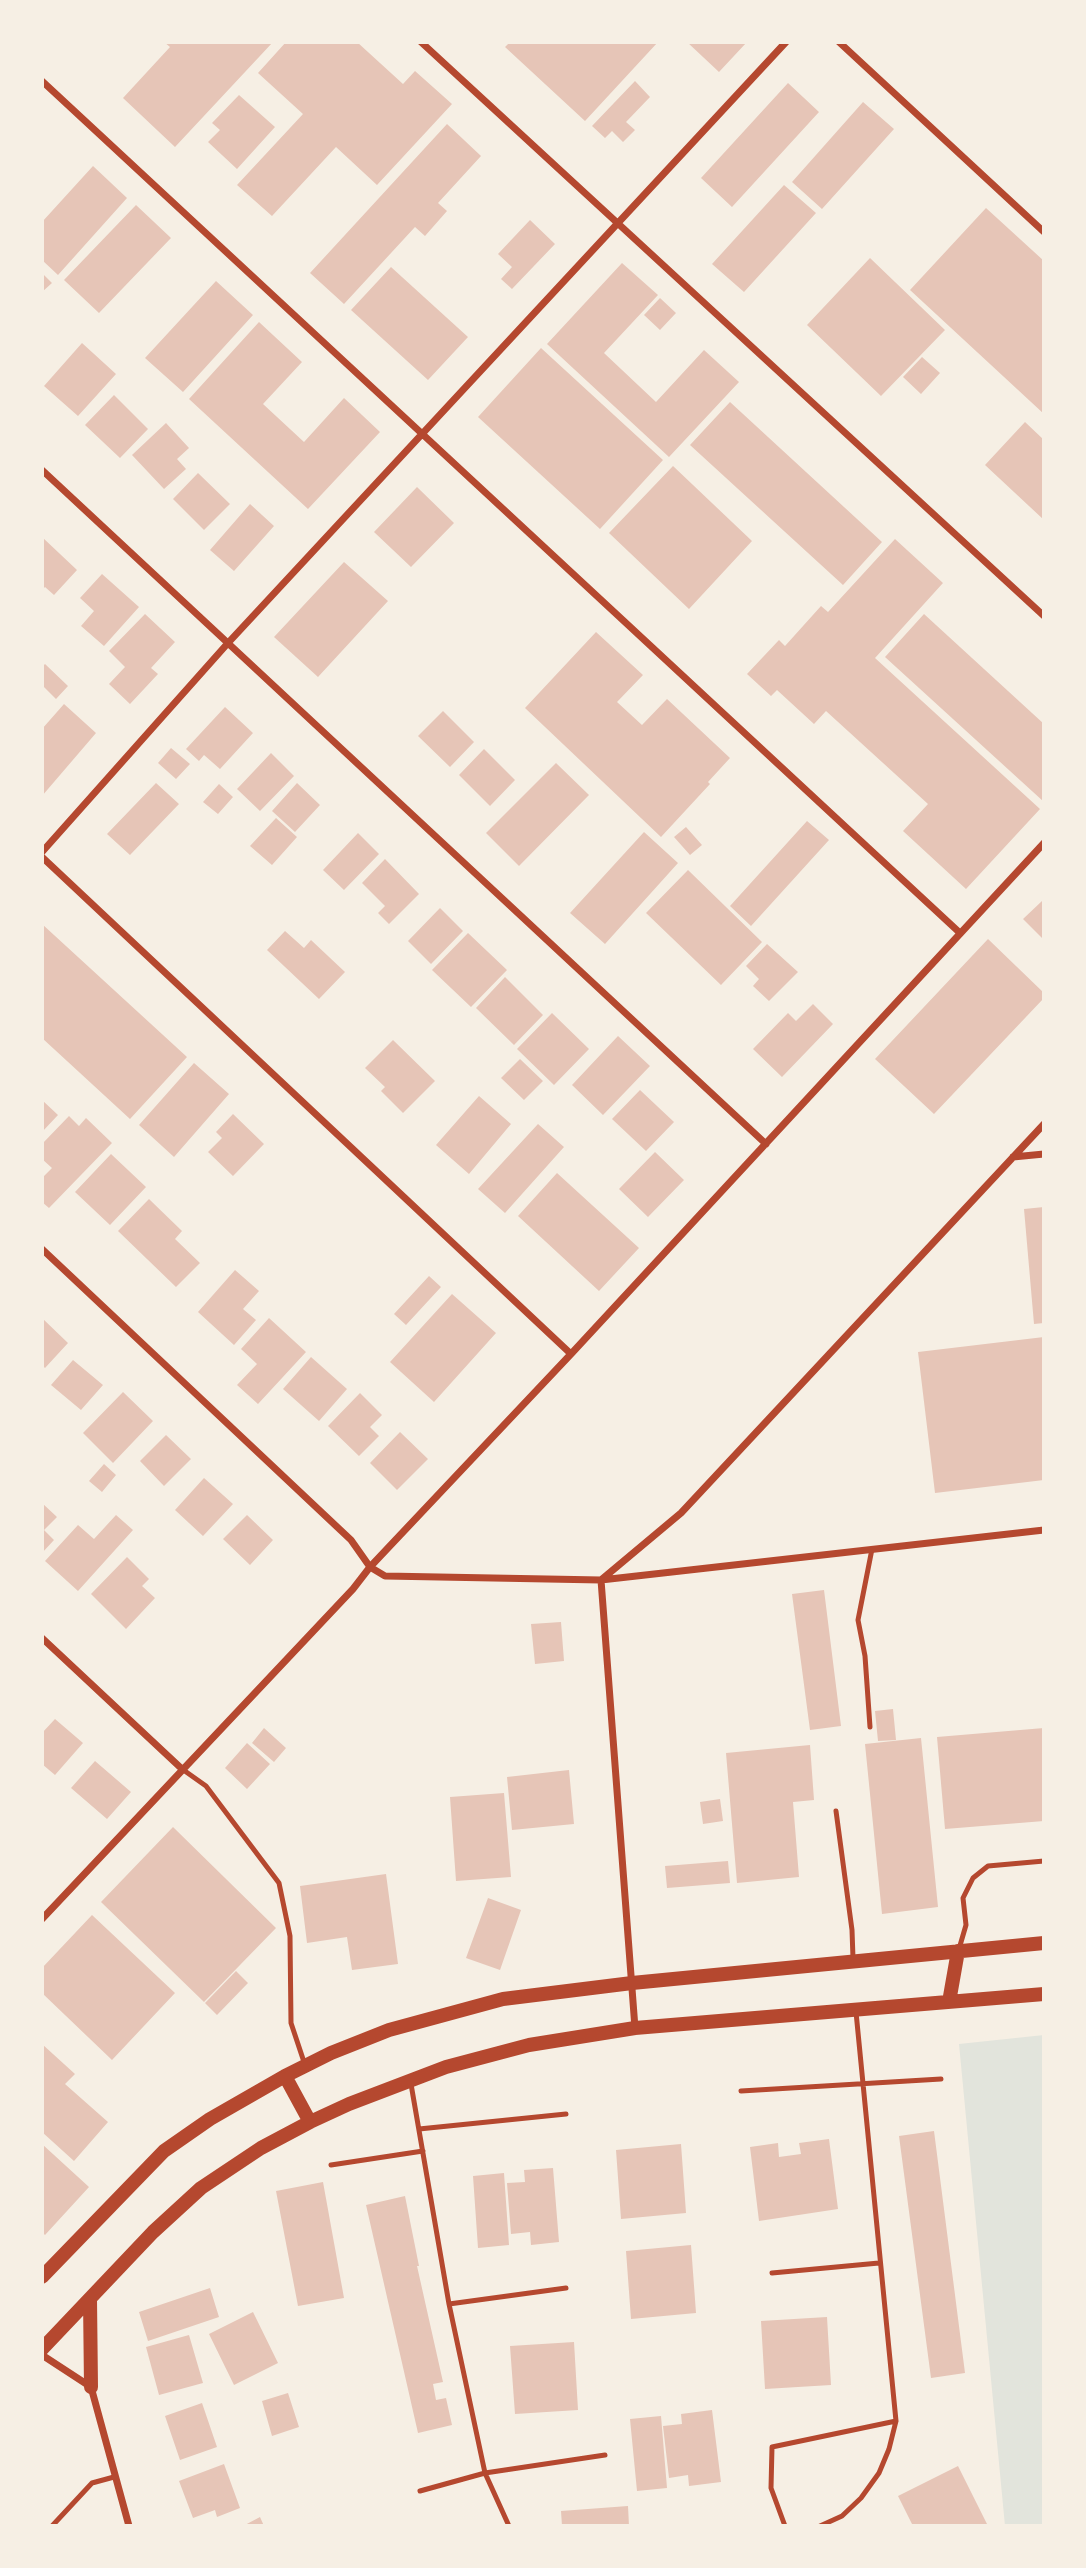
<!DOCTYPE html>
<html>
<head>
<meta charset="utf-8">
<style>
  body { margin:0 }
  #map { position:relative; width:1086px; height:2568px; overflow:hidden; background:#f6efe4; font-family:Overpass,sans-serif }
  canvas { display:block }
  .frame { position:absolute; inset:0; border:44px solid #f6efe4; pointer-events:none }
</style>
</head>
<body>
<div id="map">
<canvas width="1086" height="2568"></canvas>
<div class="frame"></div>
</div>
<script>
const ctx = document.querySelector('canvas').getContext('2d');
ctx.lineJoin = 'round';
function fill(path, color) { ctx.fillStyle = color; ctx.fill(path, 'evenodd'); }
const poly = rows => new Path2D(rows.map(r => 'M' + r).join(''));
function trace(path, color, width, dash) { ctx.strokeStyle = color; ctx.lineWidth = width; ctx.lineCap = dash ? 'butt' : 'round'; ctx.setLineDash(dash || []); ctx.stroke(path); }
const green = poly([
  [1044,2035,1044,2526,1005,2526,959,2044]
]);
const building = poly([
  [164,42,273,42,175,147,123,98,170,47],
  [286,42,357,42,403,84,415,71,452,104,377,185,336,147,272,216,237,185,303,114,258,73],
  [510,42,658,42,585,121,505,47],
  [687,42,747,42,719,72],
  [635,81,650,97,626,122,635,130,623,142,612,131,605,138,592,126],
  [788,83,819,112,732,207,701,178],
  [239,95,275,127,237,169,208,142,220,130,212,123],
  [863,102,894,129,822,209,792,182],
  [447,124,481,156,438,203,447,211,425,236,415,227,344,304,310,273],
  [93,166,127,198,58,275,42,260,42,222],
  [784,185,816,213,744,292,712,264],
  [136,205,171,238,99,313,64,280],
  [986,208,1044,261,1044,414,910,290],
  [530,220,555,244,512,289,501,279,512,267,498,254],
  [870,258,945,330,881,396,807,325],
  [622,263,658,295,604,353,656,402,704,350,739,382,669,457,547,344],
  [391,267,468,337,428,380,351,310],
  [42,273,52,283,42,292],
  [216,281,253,315,183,392,145,358],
  [660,298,676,313,660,330,644,315],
  [259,322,302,362,263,404,304,442,344,398,380,432,308,509,189,399],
  [82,343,116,374,78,416,44,386],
  [541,348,663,460,600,529,478,417],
  [922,357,940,373,921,394,903,377],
  [114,395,148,429,120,458,85,425],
  [730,402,882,542,843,585,690,445],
  [1025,422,1044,440,1044,520,985,465],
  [166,423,189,448,177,459,186,469,164,489,132,455],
  [673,466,752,541,689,609,609,533],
  [198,473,230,504,204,530,173,499],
  [417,487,454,523,411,567,374,532],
  [250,504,274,526,234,571,210,550],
  [42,537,77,570,54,595,45,587,42,590],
  [895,539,943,583,875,658,1040,809,966,889,903,831,928,804,826,711,814,724,777,690,771,696,747,674,779,640,785,646,821,606,828,612],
  [344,562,388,601,318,677,274,637],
  [102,574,139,607,104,646,81,626,94,611,80,598],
  [145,614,175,642,151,668,158,674,130,704,109,684,125,667,109,651],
  [924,614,1044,724,1044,802,885,657],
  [596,632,643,675,617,702,642,725,667,699,730,758,708,782,710,784,661,837,525,708],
  [45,664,68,686,56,699,42,685,42,667],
  [64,704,96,733,42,796,42,729],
  [225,707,253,733,220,769,204,755,199,761,186,749],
  [443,711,474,742,450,767,418,736],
  [171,748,190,764,176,779,158,763],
  [484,749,515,780,490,806,459,775],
  [271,753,294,776,260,811,237,789],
  [556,763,589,795,519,866,486,833],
  [156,783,179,804,130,855,107,834],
  [297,783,320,805,295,832,272,811],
  [219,784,233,797,218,814,203,802],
  [276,818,297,837,272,865,250,846],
  [807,821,829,840,751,926,730,906],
  [686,827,702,845,690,855,674,837],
  [644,832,678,863,605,944,570,913],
  [358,833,379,854,344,890,323,870],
  [385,859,419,894,389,924,378,913,385,906,362,883],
  [688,870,762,942,721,985,646,913],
  [1042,901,1044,903,1044,940,1023,919],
  [440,908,463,931,431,964,408,941],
  [42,924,187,1057,130,1119,42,1038],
  [285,931,304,948,311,940,345,972,319,999,267,950],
  [468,933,507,970,471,1007,432,970],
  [988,939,1044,993,1044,998,934,1114,875,1059],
  [767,944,798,972,769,1001,753,986,759,979,746,966],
  [505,977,543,1015,514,1045,476,1008],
  [813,1004,833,1024,782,1077,753,1049,788,1013,796,1021],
  [552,1013,589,1049,554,1085,517,1049],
  [618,1036,650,1066,603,1115,572,1085],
  [393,1040,435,1081,403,1113,381,1091,385,1087,365,1068],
  [520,1059,543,1081,524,1100,501,1078],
  [194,1063,229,1094,174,1157,139,1125],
  [640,1090,674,1122,646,1151,612,1119],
  [479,1096,511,1124,469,1174,436,1145],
  [42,1100,58,1115,42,1132],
  [233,1114,264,1144,233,1176,208,1152,222,1138,216,1132],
  [69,1116,79,1126,86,1118,112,1143,49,1208,42,1202,42,1178,52,1168,42,1159,42,1144],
  [538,1124,564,1147,505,1213,478,1189],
  [655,1152,684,1180,648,1217,619,1189],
  [111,1154,146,1187,110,1225,75,1192],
  [557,1173,639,1248,599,1291,518,1216],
  [149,1199,182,1231,175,1239,200,1263,176,1287,118,1231],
  [1044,1207,1044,1323,1034,1324,1024,1209],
  [235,1270,259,1291,243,1309,256,1320,234,1345,198,1312],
  [429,1276,441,1287,406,1325,394,1314],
  [452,1294,496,1333,434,1402,390,1362],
  [42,1318,68,1343,45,1368,42,1365],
  [269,1318,306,1352,258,1404,237,1385,257,1364,241,1349],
  [1044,1337,1044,1480,935,1493,918,1352],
  [311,1357,347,1389,319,1421,283,1389],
  [73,1360,103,1385,81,1410,51,1385],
  [123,1392,153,1421,113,1463,83,1433],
  [360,1393,382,1415,370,1427,379,1436,359,1456,328,1426],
  [400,1432,428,1459,397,1490,370,1463],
  [166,1435,191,1459,164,1486,140,1461],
  [104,1464,116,1475,102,1492,89,1481],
  [204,1478,233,1504,203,1536,175,1510],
  [42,1503,57,1517,44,1530,54,1540,42,1553],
  [116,1515,133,1530,78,1591,45,1561,78,1525,94,1539],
  [247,1515,273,1540,250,1565,223,1539],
  [127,1557,149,1579,142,1586,155,1598,126,1629,91,1594],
  [824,1590,841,1726,810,1730,792,1594],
  [561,1622,564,1661,535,1664,531,1624],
  [893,1709,896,1740,878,1741,875,1711],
  [55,1719,83,1743,55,1775,42,1764,42,1733],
  [264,1728,286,1748,274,1762,252,1743],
  [1044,1728,1044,1821,945,1829,937,1737],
  [921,1738,938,1907,882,1914,865,1744],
  [247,1743,270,1764,247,1789,225,1768],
  [810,1745,814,1800,793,1802,799,1877,737,1883,726,1753],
  [95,1761,131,1792,107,1819,71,1788],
  [569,1770,574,1824,512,1830,507,1777],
  [504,1793,511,1877,456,1881,450,1797],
  [720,1799,723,1821,703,1824,700,1802],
  [173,1827,276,1928,204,2002,101,1902],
  [728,1861,730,1883,667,1888,665,1866],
  [386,1874,398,1964,352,1970,347,1937,307,1943,300,1886],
  [488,1898,521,1910,500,1970,466,1958],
  [92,1915,175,1993,112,2060,42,1993,42,1968],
  [236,1971,248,1983,217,2015,205,2003],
  [42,2044,75,2074,65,2084,108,2122,74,2161,42,2132],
  [934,2131,965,2373,931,2378,899,2136],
  [829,2139,838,2209,759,2221,750,2147,778,2143,779,2157,801,2154,799,2143],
  [42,2144,89,2187,45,2235,42,2232],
  [681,2144,686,2213,621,2219,616,2150],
  [553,2168,559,2242,531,2245,530,2232,511,2234,507,2183,525,2182,524,2170],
  [504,2173,509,2245,478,2248,473,2176],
  [323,2182,344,2298,298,2306,276,2191],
  [405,2196,419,2266,417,2266,443,2382,433,2384,436,2400,446,2398,452,2425,418,2433,366,2205],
  [691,2245,696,2313,631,2319,626,2251],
  [210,2288,219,2317,148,2341,139,2312],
  [253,2312,278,2363,234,2385,209,2334],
  [827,2317,831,2385,765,2389,761,2321],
  [189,2335,203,2383,159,2395,146,2347],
  [574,2342,578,2410,515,2414,510,2346],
  [288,2393,299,2427,272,2436,262,2401],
  [202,2403,217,2447,180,2460,165,2416],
  [712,2410,721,2482,689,2486,688,2475,669,2478,663,2426,682,2424,681,2414],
  [661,2416,667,2488,637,2491,630,2419],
  [224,2464,240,2508,217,2517,215,2510,193,2518,179,2481],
  [958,2466,988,2526,913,2526,898,2496],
  [628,2506,629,2526,562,2526,561,2511],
  [260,2517,264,2526,243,2526]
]);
const service = poly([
  [870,1727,865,1656,858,1620,872,1549],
  [182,1769,206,1786,279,1883,290,1936,291,2023,305,2065],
  [836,1811,852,1930,853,1958],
  [959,1949,966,1925,963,1898,973,1878,988,1866,1044,1861],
  [411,2084,449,2304,485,2473,509,2526],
  [741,2091,941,2079],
  [419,2129,566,2114],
  [331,2165,423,2151],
  [772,2273,879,2263],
  [449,2304,566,2288],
  [420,2491,485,2473,605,2455],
  [52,2526,92,2483,114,2477],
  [785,2526,771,2488,772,2447,896,2421],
  [820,2526,842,2516,861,2498,879,2473,889,2449,896,2421,856,2012]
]);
const minor = poly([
  [421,42,1044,616],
  [839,42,1044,232],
  [42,81,960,933],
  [42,470,766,1144],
  [42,852,228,643,786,42],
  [42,857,571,1354],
  [1013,1157,1044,1154],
  [42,1249,351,1540,370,1567,385,1576,601,1580,1044,1530],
  [42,1638,182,1769],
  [42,1919,353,1589,370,1567,571,1354,1044,843],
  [635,2028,601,1580,681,1513,1044,1124],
  [42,2355,91,2387,129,2526]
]);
const secondary = poly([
  [949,2002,958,1951],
  [285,2076,310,2122],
  [42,2277,164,2151,210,2119,285,2076,331,2053,389,2030,503,1999,632,1983,1044,1943],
  [90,2299,91,2387],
  [42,2349,153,2232,201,2188,261,2148,310,2122,349,2104,446,2067,529,2045,635,2028,1044,1994]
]);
fill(green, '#e2e4dc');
fill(building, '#e6c5b7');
trace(service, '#b5482f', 5);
trace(minor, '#b5482f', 7);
trace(secondary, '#b5482f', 14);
</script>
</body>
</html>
